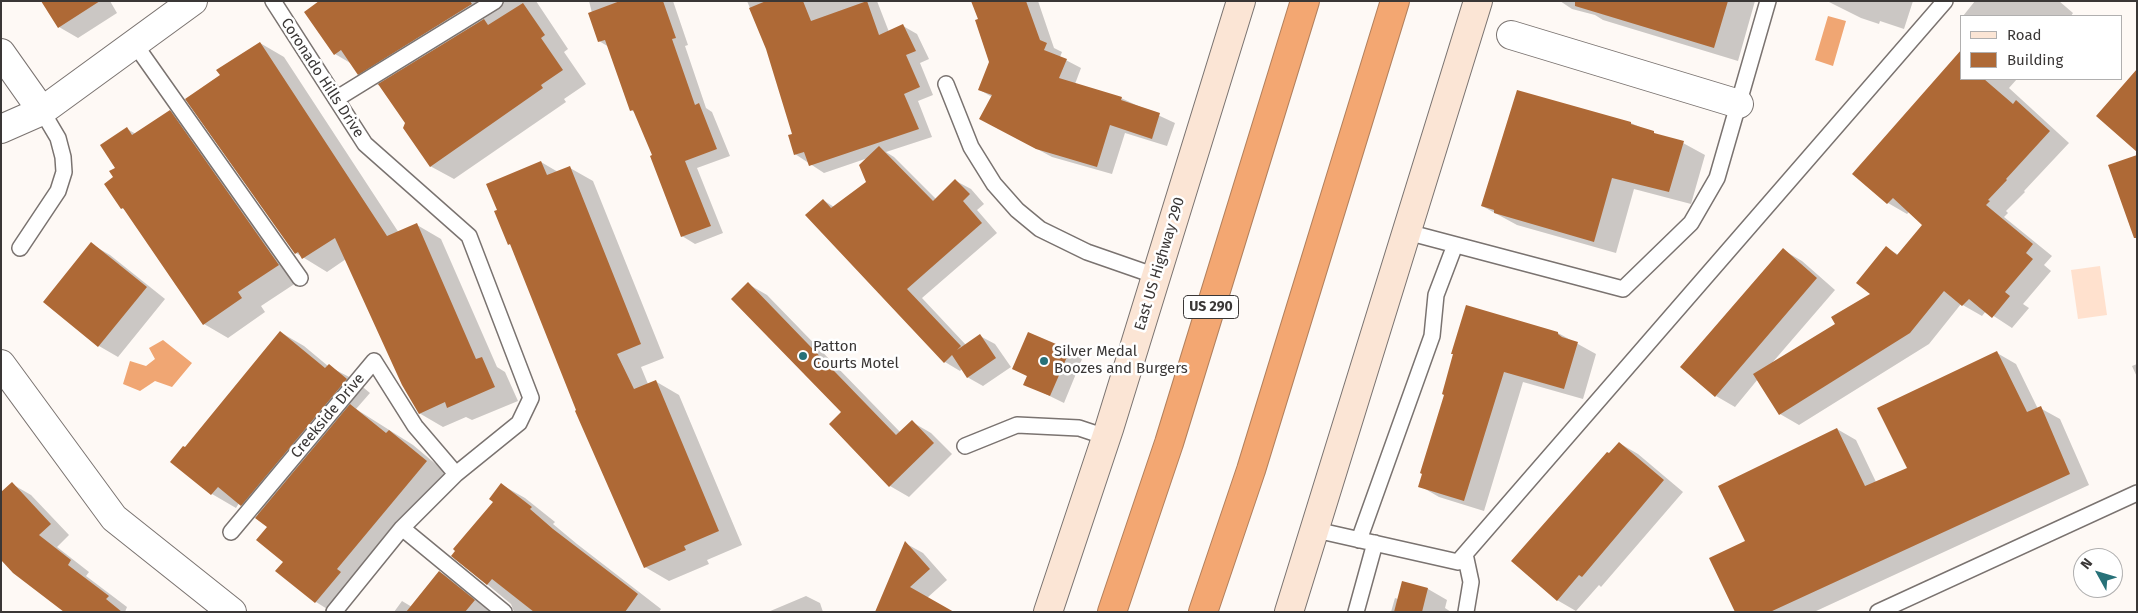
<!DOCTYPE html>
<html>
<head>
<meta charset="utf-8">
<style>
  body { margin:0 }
  #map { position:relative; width:2138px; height:613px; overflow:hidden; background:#fef9f5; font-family:"Fira Sans",sans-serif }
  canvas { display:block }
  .frame { position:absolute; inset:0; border:2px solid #3a3736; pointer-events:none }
  .legend { position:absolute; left:1960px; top:15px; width:162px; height:65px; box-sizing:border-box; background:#fff; border:1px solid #b0afaf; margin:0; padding:6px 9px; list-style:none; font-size:15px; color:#3a3736 }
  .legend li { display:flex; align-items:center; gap:10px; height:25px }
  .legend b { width:25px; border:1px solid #b0afaf }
  .north { position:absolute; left:2073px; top:548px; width:50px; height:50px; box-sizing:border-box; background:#fff; border:1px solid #b0afaf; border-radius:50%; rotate:309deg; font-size:14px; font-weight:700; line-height:20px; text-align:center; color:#3a3736 }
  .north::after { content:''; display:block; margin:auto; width:18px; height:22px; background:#277178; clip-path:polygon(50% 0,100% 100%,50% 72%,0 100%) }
</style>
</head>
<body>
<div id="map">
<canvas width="2138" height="613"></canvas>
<div class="frame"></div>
<ul class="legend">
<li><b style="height:6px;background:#fbe5d5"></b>Road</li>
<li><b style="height:14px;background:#ae6936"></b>Building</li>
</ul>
<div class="north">N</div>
</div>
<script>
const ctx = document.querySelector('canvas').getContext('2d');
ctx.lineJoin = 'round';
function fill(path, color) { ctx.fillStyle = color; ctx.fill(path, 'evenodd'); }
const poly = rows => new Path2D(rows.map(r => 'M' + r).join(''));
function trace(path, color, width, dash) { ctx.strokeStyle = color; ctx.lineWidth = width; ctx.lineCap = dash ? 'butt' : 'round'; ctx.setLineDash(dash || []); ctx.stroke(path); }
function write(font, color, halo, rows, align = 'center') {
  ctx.font = font + ' "Fira Sans",sans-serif'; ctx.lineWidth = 5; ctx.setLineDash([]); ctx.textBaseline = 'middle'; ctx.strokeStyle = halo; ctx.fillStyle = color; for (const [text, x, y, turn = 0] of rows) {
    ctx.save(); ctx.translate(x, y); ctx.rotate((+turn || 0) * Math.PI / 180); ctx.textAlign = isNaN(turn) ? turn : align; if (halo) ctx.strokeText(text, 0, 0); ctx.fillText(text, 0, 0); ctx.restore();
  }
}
const green = poly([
  [2100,266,2107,315,2078,319,2071,270]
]);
const water = poly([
  [1828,16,1846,21,1833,66,1815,60],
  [163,340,192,363,172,387,155,381,140,391,123,384,130,361,146,366,155,359,149,348]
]);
const shadow = poly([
  [42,1,110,1,117,13,78,38,59,27],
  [322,1,536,1,568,49,564,52,586,84,564,99,566,102,454,179,430,166,406,123,380,86,359,74,352,64,335,54],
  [589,1,673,1,688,45,685,46,706,108,712,112,730,156,697,168,723,233,695,244,682,236,653,156,636,113,631,110,609,47,599,41],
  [747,1,877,1,889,32,903,26,917,34,929,59,920,63,933,95,918,101,932,137,886,152,894,157,936,199,956,181,971,189,984,204,977,210,997,233,922,298,966,345,980,336,995,344,1011,367,983,386,967,377,962,369,960,371,945,362,823,200,834,207,868,182,868,158,824,173,795,154,793,135,767,48],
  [973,1,1038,1,1054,48,1062,52,1060,57,1081,68,1075,84,1121,98,1175,123,1167,146,1125,133,1112,174,1052,157,996,127,992,97,980,90,991,62,980,20],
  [1560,1,1755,1,1738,61,1603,20,1595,15,1572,9],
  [1827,1,1913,1,1904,29,1880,21,1879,24,1861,18],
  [1975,1,2059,1,2073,13,2071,16,1963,16],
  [260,43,284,57,399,233,417,225,441,239,497,367,505,372,518,401,472,420,466,417,443,427,419,413,346,259,327,272,296,253,221,76],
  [1962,79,2017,79,2009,88,2069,143,2024,191,2025,192,2006,211,2008,213,2004,217,2052,256,2044,265,2051,271,2023,304,2029,308,2012,328,1986,311,1982,316,1961,304,1929,344,1799,425,1780,414,1758,379,1735,407,1716,396,1783,250,1802,261,1835,290,1772,363,1837,324,1872,294,1886,248,1899,255,1924,225,1910,211,1907,214,1888,203,1854,174],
  [170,111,194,125,302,279,261,306,265,312,228,338,204,324,127,211,122,208,115,178,127,129,136,134],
  [1631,123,1660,136,1683,143,1705,155,1691,204,1634,189,1616,253,1517,225,1482,206],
  [541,162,558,172,570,168,593,181,664,358,641,367,648,384,655,381,679,395,742,545,707,560,709,564,669,581,645,567,512,245,509,244,498,210],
  [91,244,110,255,165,299,118,357,99,346,45,302],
  [748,284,767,295,901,433,912,422,931,433,952,454,909,497,890,486,843,412],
  [280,332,304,346,328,366,353,379,370,393,356,409,413,445,450,476,332,612,316,602,284,562,268,526,259,515,239,503,236,508,212,494,186,449],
  [1558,333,1596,354,1583,399,1523,382,1484,511,1439,497,1420,486,1445,394],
  [1069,351,1082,359,1064,403,1025,384,1027,376,1014,369],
  [1997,353,2016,364,2038,409,2040,408,2060,419,2089,485,1814,612,1737,612,1746,541,1837,429,1856,440,1876,482,1908,469],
  [2137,364,2137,377,2132,366],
  [1619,443,1638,454,1683,492,1601,587,1599,585,1576,611,1557,600,1609,455],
  [12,484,31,495,69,535,57,547,89,572,86,576,127,607,125,612,66,612],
  [502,485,525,498,555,522,553,524,577,544,661,609,659,612,514,612,511,604,453,556,495,502],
  [905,543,923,553,947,580,927,598,876,612],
  [440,572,463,586,494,612,394,612,402,601,412,607],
  [1403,582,1428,589,1447,600,1445,608,1451,612,1391,612,1395,598,1398,599],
  [806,596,820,603,823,612,768,612]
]);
const building = poly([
  [41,1,100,1,58,28],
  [319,1,470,1,472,4,358,75,341,50,334,55,304,12],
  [620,1,663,1,676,38,672,39,695,105,699,103,717,149,685,161,711,226,681,237,650,156,652,155,633,110,630,111,605,40,598,42,588,13],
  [766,1,803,1,811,21,867,1,879,35,903,24,916,51,906,55,920,87,904,94,919,129,809,166,804,152,794,155,788,135,792,134,766,49,749,8],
  [971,1,1026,1,1040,40,1047,43,1044,50,1067,59,1059,78,1122,97,1121,100,1160,113,1152,139,1110,125,1097,167,1036,149,979,119,992,95,978,90,989,62,975,20,978,19],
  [1575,1,1728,1,1714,48,1575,6],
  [523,3,545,35,541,38,563,70,541,85,543,88,430,167,403,128,405,123,378,84,484,19,488,25],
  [260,42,387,236,417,223,476,359,482,357,495,387,447,408,445,402,419,414,402,385,335,238,302,259,298,252,295,254,185,99,220,75,216,70],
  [1962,49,1962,79,1984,79,2013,104,2016,100,2050,131,2006,179,2007,180,1988,200,1990,201,1986,205,2033,244,2026,253,2033,259,2005,292,2010,296,1992,318,1969,299,1962,306,1944,291,1910,333,1779,415,1753,374,1835,324,1831,317,1870,294,1856,283,1886,246,1897,255,1922,225,1893,198,1887,204,1852,174],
  [2137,69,2137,152,2096,116],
  [1517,90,1631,122,1631,124,1654,131,1654,133,1684,141,1669,192,1612,178,1594,242,1494,213,1494,210,1481,206],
  [170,110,279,265,238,292,242,298,203,325,123,208,121,209,104,184,113,177,109,171,115,168,100,145,127,127,132,135],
  [879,146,933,201,955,179,970,194,963,201,982,223,907,289,961,346,957,350,980,334,996,358,967,378,952,355,944,363,805,215,823,199,831,208,866,182,859,165],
  [2137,155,2137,238,2134,238,2108,165],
  [541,161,547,175,570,166,641,344,617,354,634,389,656,380,719,531,684,546,686,550,644,568,575,411,576,410,510,244,508,245,494,211,497,210,486,184],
  [91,242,147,287,98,347,43,302],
  [1783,248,1817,278,1715,397,1680,367],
  [748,282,896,435,912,420,934,443,889,487,829,424,841,412,731,299],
  [1466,305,1558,332,1558,334,1562,337,1578,342,1564,389,1504,372,1464,501,1418,487,1422,474,1420,473,1444,395,1442,394,1453,354,1451,354],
  [280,331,325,368,329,364,347,379,241,506,218,487,211,495,170,462,183,446,185,447],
  [1028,332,1070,350,1050,396,1023,385,1027,376,1012,369],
  [1997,351,2027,412,2041,406,2070,474,1770,612,1735,612,1709,558,1745,541,1718,486,1837,428,1865,486,1907,468,1877,408],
  [350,404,386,433,389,430,427,461,337,569,341,572,315,603,275,571,283,562,256,540,267,527,255,518],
  [1619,442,1664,480,1582,577,1579,575,1557,601,1511,561,1607,452,1609,453],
  [12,482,51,524,39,535,71,560,68,565,109,596,106,599,122,612,64,612,13,573,1,560,1,492],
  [501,483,532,507,530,509,553,529,638,594,625,612,534,612,492,579,487,585,451,556,455,551,453,549,493,502,489,499],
  [905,541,930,569,910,587,954,612,875,612],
  [439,571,475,600,465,612,406,612],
  [1402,581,1428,588,1422,612,1394,612]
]);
const lane = poly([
  [273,1,365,144,469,236,531,398,519,423,456,474,402,528,334,612],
  [134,43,300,278],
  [946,84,971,147,994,184,1017,210,1040,229,1087,252,1156,276],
  [336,99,495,1],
  [1407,232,1623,289,1691,223,1717,178,1768,1],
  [20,248,58,191,64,172,63,157,58,138,42,111],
  [965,446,1017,425,1079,428,1106,437],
  [402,528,504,612],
  [1316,530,1458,562,1945,1],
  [231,532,374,361,415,426,456,474],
  [1359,540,1432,336,1436,295,1455,245],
  [1465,554,1471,582,1466,612],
  [1356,612,1375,543],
  [1878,612,2137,493]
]);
const street = poly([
  [1511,35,1739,104],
  [1,53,42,111],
  [1,129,42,111,193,1],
  [1,364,114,518,232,612]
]);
const secondary = poly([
  [1048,612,1109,429,1241,1],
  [1289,612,1478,1]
]);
const highway = poly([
  [1112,612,1169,443,1305,1],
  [1203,612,1251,470,1395,1]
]);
const markers = [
  [803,356,5,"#277178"],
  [1044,361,5,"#277178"]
];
const shields = [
  [1211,307,55]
];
const shieldNames = [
  ["US 290",1211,307]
];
const streetNames = [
  ["Coronado Hills Drive",322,78,57],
  ["East US Highway 290",1160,264,-73],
  ["Creekside Drive",328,416,-50]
];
const poiNames = [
  ["Patton",813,347],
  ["Courts Motel",813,364],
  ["Silver Medal",1054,352],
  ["Boozes and Burgers",1054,369]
];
fill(green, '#ffe1ce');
fill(water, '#f0a673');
fill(shadow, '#0003');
fill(building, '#ae6936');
trace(lane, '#7a7370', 18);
trace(street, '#7a7370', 30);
trace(secondary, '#7a7370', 30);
trace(highway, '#b2805d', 30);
trace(lane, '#fff', 15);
trace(street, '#fff', 28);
trace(secondary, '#fbe5d5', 28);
trace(highway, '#f3a772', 28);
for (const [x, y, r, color] of markers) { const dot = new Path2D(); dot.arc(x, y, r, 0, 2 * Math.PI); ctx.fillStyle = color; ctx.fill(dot); trace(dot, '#fff', 2); }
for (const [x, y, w] of shields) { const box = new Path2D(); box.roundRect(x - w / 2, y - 11.5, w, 23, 4); ctx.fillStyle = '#fff'; ctx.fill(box); trace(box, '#3a3736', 1); }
write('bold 14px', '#3a3736', null, shieldNames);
write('15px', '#3a3736', '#fff', streetNames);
write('15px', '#3a3736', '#fff', poiNames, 'left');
</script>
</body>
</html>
